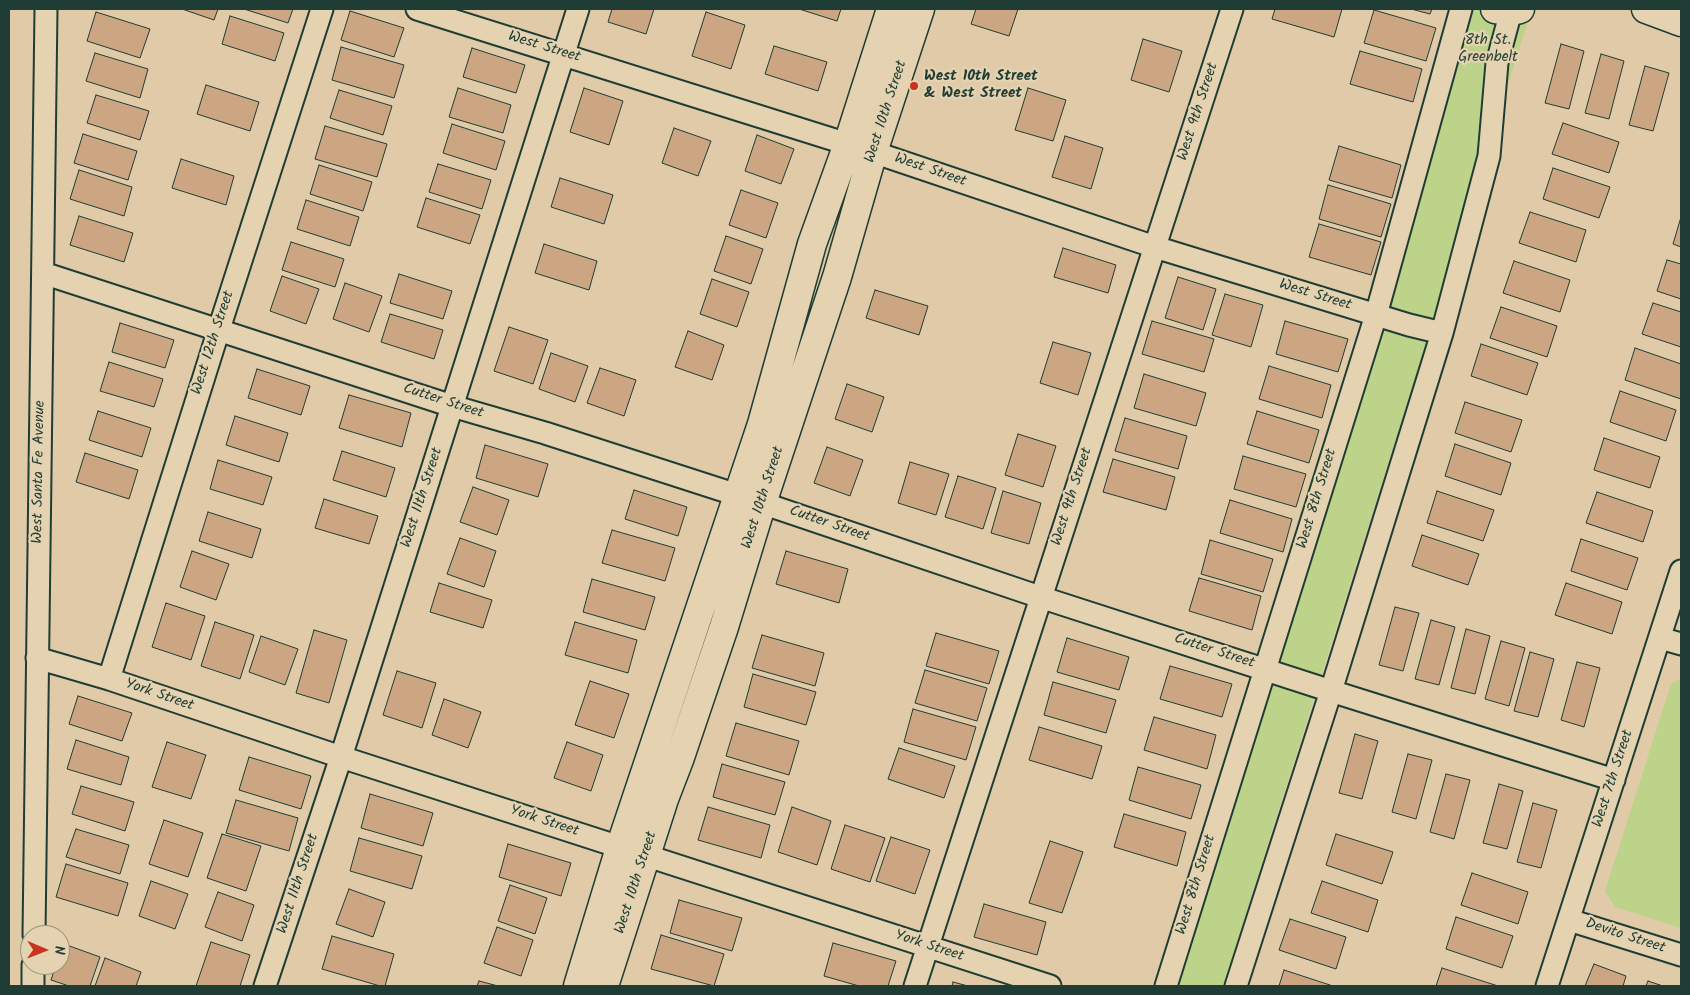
<!DOCTYPE html>
<html>
<head>
<meta charset="utf-8">
<style>
  body { margin:0 }
  #map { position:relative; width:1690px; height:995px; overflow:hidden; background:#e1caa8; font-family:Kalam,sans-serif }
  canvas { display:block }
  .frame { position:absolute; inset:0; border:10px solid #1f3d34; pointer-events:none }
  .north { position:absolute; left:20px; top:925px; width:50px; height:50px; box-sizing:border-box; background:#e4d2b0; border:1px solid #95967e; border-radius:50%; rotate:91deg; font-size:14px; font-weight:700; line-height:20px; text-align:center; color:#1f3d34 }
  .north::after { content:''; display:block; margin:auto; width:18px; height:22px; background:#c8321e; clip-path:polygon(50% 0,100% 100%,50% 72%,0 100%) }
</style>
</head>
<body>
<div id="map">
<canvas width="1690" height="995"></canvas>
<div class="frame"></div>
<div class="north">N</div>
</div>
<script>
const ctx = document.querySelector('canvas').getContext('2d');
ctx.lineJoin = 'round';
function fill(path, color) { ctx.fillStyle = color; ctx.fill(path, 'evenodd'); }
const poly = rows => new Path2D(rows.map(r => 'M' + r).join(''));
function trace(path, color, width, dash) { ctx.strokeStyle = color; ctx.lineWidth = width; ctx.lineCap = dash ? 'butt' : 'round'; ctx.setLineDash(dash || []); ctx.stroke(path); }
function write(font, color, halo, rows, align = 'center') {
  ctx.font = font + ' Kalam,sans-serif'; ctx.lineWidth = 4.5; ctx.setLineDash([]); ctx.textBaseline = 'middle'; ctx.strokeStyle = halo; ctx.fillStyle = color; for (const [text, x, y, turn = 0] of rows) {
    ctx.save(); ctx.translate(x, y); ctx.rotate((+turn || 0) * Math.PI / 180); ctx.textAlign = isNaN(turn) ? turn : align; if (halo) ctx.strokeText(text, 0, 0); ctx.fillText(text, 0, 0); ctx.restore();
  }
}
const green = poly([
  [1470,9,1489,9,1527,24,1223,986,1169,986],
  [1681,678,1681,928,1615,907,1605,891,1671,684]
]);
const building = poly([
  [182,9,218,9,214,20,182,9],
  [244,9,293,9,288,23,244,9],
  [612,9,654,9,646,34,608,22,612,9],
  [799,9,841,9,837,21,799,9],
  [976,9,1018,9,1009,36,971,24,976,9],
  [1275,9,1342,9,1334,37,1272,19,1275,9],
  [1411,9,1432,9,1430,14,1411,9],
  [1374,10,1436,28,1426,61,1364,43,1374,10],
  [350,11,404,28,394,57,341,40,350,11],
  [96,12,150,29,140,58,87,41,96,12],
  [706,12,745,25,731,69,692,56,706,12],
  [230,16,284,33,275,61,222,44,230,16],
  [1143,39,1182,51,1169,92,1131,80,1143,39],
  [1561,44,1584,51,1569,109,1545,103,1561,44],
  [774,46,827,62,818,91,765,74,774,46],
  [341,47,404,65,394,98,332,80,341,47],
  [472,48,525,65,516,93,463,77,472,48],
  [1360,51,1422,69,1413,102,1350,84,1360,51],
  [95,53,148,69,140,98,86,81,95,53],
  [1601,54,1624,61,1609,119,1585,113,1601,54],
  [1645,66,1669,73,1653,131,1629,125,1645,66],
  [206,85,259,102,250,131,197,114,206,85],
  [458,88,511,105,503,133,449,117,458,88],
  [584,88,623,101,609,145,570,132,584,88],
  [1028,88,1066,100,1053,141,1015,130,1028,88],
  [339,90,392,106,383,135,330,118,339,90],
  [96,95,149,111,140,140,87,123,96,95],
  [1563,123,1619,142,1609,173,1552,154,1563,123],
  [452,124,505,141,496,170,443,153,452,124],
  [325,126,387,144,377,177,315,159,325,126],
  [674,128,711,141,698,176,662,163,674,128],
  [83,134,137,151,128,180,74,163,83,134],
  [757,135,794,149,781,184,745,171,757,135],
  [1065,136,1103,148,1091,189,1052,177,1065,136],
  [1339,146,1401,165,1392,198,1329,180,1339,146],
  [181,159,234,176,226,205,172,188,181,159],
  [438,164,491,180,482,209,429,192,438,164],
  [319,165,372,182,363,211,310,194,319,165],
  [1553,168,1610,187,1599,218,1543,199,1553,168],
  [79,170,132,187,124,216,70,199,79,170],
  [560,178,613,195,604,224,551,207,560,178],
  [1328,185,1391,204,1381,237,1319,219,1328,185],
  [741,190,778,203,766,238,729,225,741,190],
  [426,198,480,215,470,244,417,227,426,198],
  [306,200,359,217,350,246,297,229,306,200],
  [1530,212,1586,230,1576,262,1519,243,1530,212],
  [79,216,133,233,124,262,70,245,79,216],
  [1681,217,1681,247,1673,244,1681,217],
  [1319,224,1381,242,1371,275,1309,257,1319,224],
  [726,236,763,249,751,284,714,271,726,236],
  [291,242,344,259,335,287,282,270,291,242],
  [544,244,597,261,589,290,535,273,544,244],
  [1063,248,1116,265,1108,293,1054,277,1063,248],
  [1667,260,1681,264,1681,299,1657,291,1667,260],
  [1514,261,1570,280,1560,312,1503,293,1514,261],
  [399,274,452,291,443,319,390,303,399,274],
  [282,276,319,289,306,324,270,311,282,276],
  [1178,277,1216,289,1203,330,1165,318,1178,277],
  [712,279,749,292,737,327,700,314,712,279],
  [345,283,382,296,369,332,333,319,345,283],
  [875,290,928,306,919,335,866,318,875,290],
  [1225,294,1263,305,1251,347,1212,335,1225,294],
  [1653,303,1681,312,1681,347,1642,334,1653,303],
  [1501,307,1557,326,1547,357,1490,338,1501,307],
  [390,314,443,330,434,359,381,342,390,314],
  [1152,321,1214,339,1204,372,1142,354,1152,321],
  [1285,321,1348,339,1338,372,1276,354,1285,321],
  [120,323,174,340,165,368,112,352,120,323],
  [509,327,548,340,533,384,494,371,509,327],
  [688,331,724,345,712,380,675,367,688,331],
  [1053,342,1091,353,1078,395,1040,383,1053,342],
  [1481,344,1538,363,1527,395,1471,376,1481,344],
  [1635,348,1681,364,1681,399,1625,380,1635,348],
  [551,353,588,366,575,402,539,389,551,353],
  [109,362,163,379,154,407,100,391,109,362],
  [1269,366,1331,385,1322,418,1259,399,1269,366],
  [600,368,636,380,624,416,587,403,600,368],
  [257,369,310,386,301,415,248,398,257,369],
  [1144,374,1206,393,1196,426,1134,408,1144,374],
  [847,384,884,397,872,432,835,419,847,384],
  [1620,391,1676,410,1666,441,1610,422,1620,391],
  [349,395,411,413,402,447,339,428,349,395],
  [1465,402,1522,420,1511,452,1455,433,1465,402],
  [98,411,151,428,142,457,89,440,98,411],
  [1257,411,1319,430,1309,463,1247,444,1257,411],
  [235,416,288,433,279,462,226,445,235,416],
  [1125,418,1187,436,1178,469,1115,451,1125,418],
  [1018,434,1056,446,1043,487,1005,475,1018,434],
  [1604,438,1660,457,1650,488,1594,470,1604,438],
  [1455,444,1511,463,1501,495,1445,476,1455,444],
  [485,445,548,464,538,497,476,478,485,445],
  [827,447,863,460,850,496,814,483,827,447],
  [342,451,395,468,386,497,333,480,342,451],
  [85,453,138,470,129,499,76,482,85,453],
  [1243,456,1306,474,1296,507,1234,489,1243,456],
  [1113,459,1175,477,1166,510,1103,492,1113,459],
  [218,460,272,477,263,505,210,489,218,460],
  [910,462,949,474,936,515,898,503,910,462],
  [958,476,996,488,983,529,945,517,958,476],
  [473,487,509,500,497,535,460,522,473,487],
  [634,490,687,507,678,536,625,519,634,490],
  [1003,491,1041,503,1029,544,991,533,1003,491],
  [1437,491,1494,510,1483,541,1427,523,1437,491],
  [1597,492,1653,511,1643,542,1586,523,1597,492],
  [324,499,378,516,369,544,315,528,324,499],
  [1230,500,1292,519,1283,552,1220,533,1230,500],
  [208,512,261,529,252,558,199,541,208,512],
  [612,530,675,548,665,581,602,563,612,530],
  [1422,535,1479,554,1468,585,1412,566,1422,535],
  [460,538,496,551,484,587,447,574,460,538],
  [1581,539,1638,558,1627,590,1571,571,1581,539],
  [1210,540,1273,559,1263,592,1201,574,1210,540],
  [192,551,229,564,216,600,180,587,192,551],
  [786,551,848,569,839,603,776,584,786,551],
  [1199,578,1261,596,1252,630,1189,611,1199,578],
  [592,579,655,597,645,630,583,612,592,579],
  [439,583,492,600,483,628,430,612,439,583],
  [1566,583,1622,602,1612,634,1555,615,1566,583],
  [166,603,205,616,191,660,152,647,166,603],
  [1395,607,1419,613,1403,671,1379,665,1395,607],
  [1431,620,1455,627,1439,685,1415,679,1431,620],
  [215,622,254,635,240,679,201,666,215,622],
  [575,622,637,640,628,673,565,655,575,622],
  [1466,629,1490,636,1475,694,1451,688,1466,629],
  [314,630,347,640,329,703,296,693,314,630],
  [936,633,999,651,989,684,926,666,936,633],
  [762,635,824,653,815,686,752,668,762,635],
  [261,636,298,649,285,685,249,672,261,636],
  [1067,638,1129,657,1119,690,1057,672,1067,638],
  [1501,641,1525,648,1509,706,1485,699,1501,641],
  [1530,652,1554,659,1538,717,1514,711,1530,652],
  [1577,662,1600,668,1584,727,1561,720,1577,662],
  [1170,666,1232,684,1222,717,1160,699,1170,666],
  [925,670,987,688,977,721,915,703,925,670],
  [397,671,436,683,422,728,383,715,397,671],
  [753,674,816,692,806,725,744,707,753,674],
  [590,681,629,694,614,738,575,725,590,681],
  [1053,682,1116,700,1106,733,1044,715,1053,682],
  [78,696,132,713,122,741,69,724,78,696],
  [444,699,481,712,468,748,432,735,444,699],
  [913,709,976,727,966,760,904,742,913,709],
  [1154,717,1216,735,1207,769,1144,750,1154,717],
  [736,723,799,741,789,775,726,756,736,723],
  [1039,727,1102,746,1092,779,1029,760,1039,727],
  [1355,734,1378,741,1362,799,1339,793,1355,734],
  [76,740,129,757,121,785,67,769,76,740],
  [167,742,206,755,191,799,152,787,167,742],
  [567,742,603,755,591,791,554,778,567,742],
  [899,748,955,766,944,798,888,779,899,748],
  [1408,754,1432,760,1416,819,1392,812,1408,754],
  [249,757,311,776,301,809,239,790,249,757],
  [722,764,785,782,775,815,713,797,722,764],
  [1138,767,1201,785,1191,819,1129,800,1138,767],
  [1446,774,1470,780,1454,839,1430,832,1446,774],
  [1499,784,1523,791,1507,849,1483,843,1499,784],
  [81,786,134,802,125,831,72,814,81,786],
  [370,794,433,813,423,846,361,828,370,794],
  [236,800,298,818,289,851,226,833,236,800],
  [1533,803,1557,810,1541,868,1517,862,1533,803],
  [708,807,770,825,761,858,698,840,708,807],
  [792,807,831,821,817,865,778,852,792,807],
  [1124,814,1186,832,1177,866,1114,847,1124,814],
  [164,820,203,833,188,877,149,864,164,820],
  [845,825,885,838,870,882,831,869,845,825],
  [76,829,129,845,120,874,66,857,76,829],
  [222,834,261,846,246,891,207,878,222,834],
  [1336,834,1393,852,1382,884,1326,865,1336,834],
  [891,837,930,850,915,894,876,881,891,837],
  [359,838,422,856,412,889,350,871,359,838],
  [1050,841,1083,852,1062,913,1029,903,1050,841],
  [508,844,571,863,561,896,499,877,508,844],
  [66,864,128,883,118,916,56,897,66,864],
  [1472,873,1528,892,1518,924,1461,905,1472,873],
  [151,881,188,894,175,929,139,916,151,881],
  [1322,881,1378,900,1368,932,1311,913,1322,881],
  [510,885,547,898,535,934,498,921,510,885],
  [349,889,385,902,373,937,336,924,349,889],
  [218,892,254,905,242,941,205,927,218,892],
  [679,900,742,918,732,951,670,933,679,900],
  [984,904,1046,922,1037,955,974,937,984,904],
  [1456,917,1513,936,1502,968,1446,949,1456,917],
  [1290,919,1346,937,1336,969,1279,950,1290,919],
  [497,927,533,940,521,976,484,963,497,927],
  [661,935,724,954,714,986,651,969,661,935],
  [332,936,394,954,385,986,380,986,322,969,332,936],
  [211,942,250,955,240,986,196,986,211,942],
  [833,943,896,961,888,986,859,986,824,976,833,943],
  [64,944,100,957,90,986,69,986,51,980,56,965,60,965,60,954,64,944],
  [105,958,141,972,136,986,95,986,105,958],
  [1594,964,1626,976,1623,986,1585,986,1594,964],
  [1442,968,1498,986,1436,986,1442,968],
  [1284,970,1333,986,1279,986,1284,970],
  [479,981,498,986,477,986,479,981],
  [1648,981,1663,986,1646,986,1648,981],
  [953,982,968,986,952,986,953,982]
]);
const minor = poly([
  [417,9,873,152,1155,247,1409,325,1442,333],
  [43,273,452,406,545,433,762,503,1040,597,1331,691,1614,780],
  [1660,638,1681,644],
  [37,658,109,679,341,757,1050,986],
  [109,679,219,329,322,9],
  [1569,920,1681,955],
  [34,935,46,9],
  [33,986,33,965],
  [265,986,341,757,578,9],
  [915,986,1232,9],
  [1166,986,1376,315,1461,9],
  [1236,986,1331,691,1442,333,1489,156,1497,63,1511,11],
  [1547,986,1681,571]
]);
const tertiary = poly([
  [1495,9,1511,11,1520,9],
  [1646,9,1681,22]
]);
const secondary = poly([
  [578,986,620,848,762,424,812,244,848,144,891,9],
  [604,986,664,799,679,760,724,627,762,503,837,277,873,152,920,9]
]);
const markers = [
  [914,86,5,"#c8321e"]
];
const parkNames = [
  ["8th St.",1488,41],
  ["Greenbelt",1488,58]
];
const streetNames = [
  ["West Street",544,48,17],
  ["West 10th Street",887,112,-72],
  ["West 9th Street",1199,112,-72],
  ["West Street",930,171,19],
  ["West Street",1315,296,17],
  ["West 12th Street",214,343,-72],
  ["Cutter Street",443,402,18],
  ["West Santa Fe Avenue",40,472,-89],
  ["West 9th Street",1073,497,-72],
  ["West 11th Street",423,498,-72],
  ["West 10th Street",764,498,-72],
  ["West 8th Street",1318,499,-73],
  ["Cutter Street",829,525,19],
  ["Cutter Street",1214,652,18],
  ["York Street",159,696,19],
  ["West 7th Street",1614,779,-72],
  ["York Street",544,822,18],
  ["West 10th Street",637,883,-72],
  ["West 11th Street",299,884,-72],
  ["West 8th Street",1197,885,-73],
  ["Devito Street",1625,937,18],
  ["York Street",929,947,18]
];
const poiNames = [
  ["West 10th Street",924,77],
  ["& West Street",924,94]
];
fill(green, '#bcd389');
fill(building, '#cca583');
trace(building, '#1f3d34', 1);
trace(minor, '#1f3d34', 25);
trace(tertiary, '#1f3d34', 31);
trace(secondary, '#1f3d34', 31);
trace(minor, '#e4d2b0', 21);
trace(tertiary, '#e4d2b0', 28);
trace(secondary, '#e4d2b0', 28);
for (const [x, y, r, color] of markers) { const dot = new Path2D(); dot.arc(x, y, r, 0, 2 * Math.PI); ctx.fillStyle = color; ctx.fill(dot); trace(dot, '#e4d2b0', 2); }
write('15px', '#274438', '#e4d2b0', parkNames);
write('15px', '#1f3d34', '#e4d2b0', streetNames);
write('bold 15px', '#1f3d34', '#e4d2b0', poiNames, 'left');
</script>
</body>
</html>
